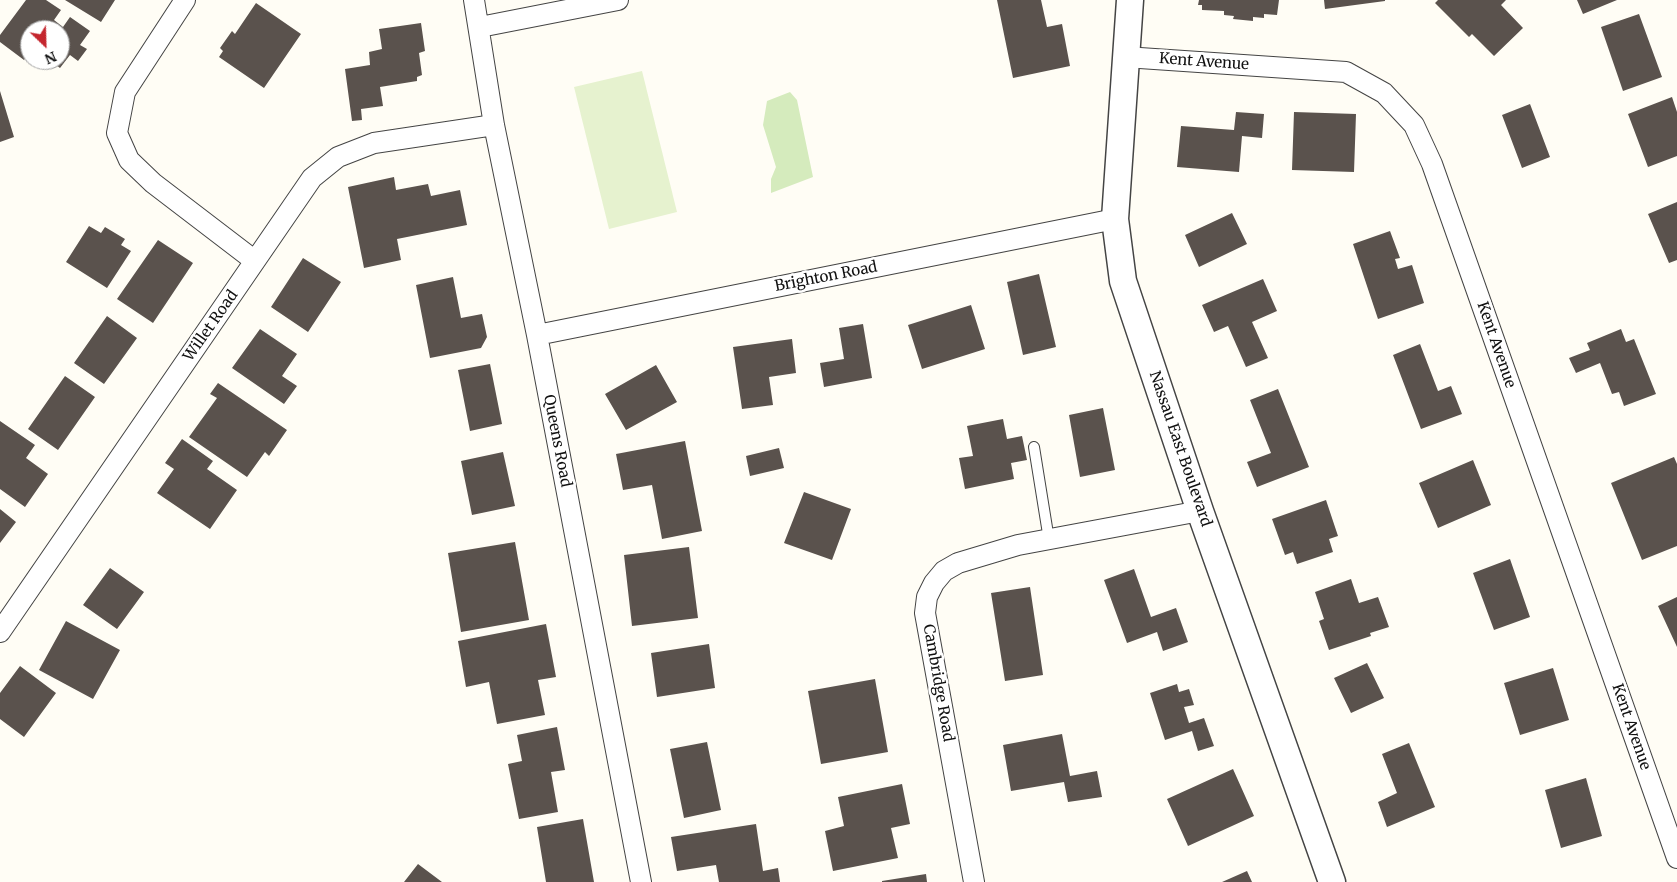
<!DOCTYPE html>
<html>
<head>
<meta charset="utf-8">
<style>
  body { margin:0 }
  #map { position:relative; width:1677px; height:882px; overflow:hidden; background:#fffdf5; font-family:Merriweather,serif }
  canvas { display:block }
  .north { position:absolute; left:20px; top:20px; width:50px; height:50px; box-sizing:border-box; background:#fff; border:1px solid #a0a0a0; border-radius:50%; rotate:156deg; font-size:14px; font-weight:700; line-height:20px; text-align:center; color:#111 }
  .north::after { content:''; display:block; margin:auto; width:18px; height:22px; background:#c4262e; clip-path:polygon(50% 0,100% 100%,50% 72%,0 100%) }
</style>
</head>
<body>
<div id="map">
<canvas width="1677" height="882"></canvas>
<div class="north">N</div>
</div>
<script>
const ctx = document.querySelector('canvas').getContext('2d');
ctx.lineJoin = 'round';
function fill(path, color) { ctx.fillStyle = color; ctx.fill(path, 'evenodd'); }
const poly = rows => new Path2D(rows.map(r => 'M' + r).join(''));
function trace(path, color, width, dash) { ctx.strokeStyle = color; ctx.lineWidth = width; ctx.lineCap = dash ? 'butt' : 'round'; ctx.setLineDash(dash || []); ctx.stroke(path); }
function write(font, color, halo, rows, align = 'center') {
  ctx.font = font + ' Merriweather,serif'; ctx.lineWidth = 5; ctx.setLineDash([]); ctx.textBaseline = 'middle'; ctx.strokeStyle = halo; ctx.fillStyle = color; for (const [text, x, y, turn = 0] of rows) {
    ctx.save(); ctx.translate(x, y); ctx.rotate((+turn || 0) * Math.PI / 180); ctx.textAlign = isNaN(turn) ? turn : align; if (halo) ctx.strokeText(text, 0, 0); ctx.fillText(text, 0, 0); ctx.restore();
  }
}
const green = poly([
  [790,92,797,100,813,177,771,193,771,179,776,167,763,125,767,101]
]);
const pitch = poly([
  [642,71,677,212,609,229,574,87]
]);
const building = poly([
  [26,0,46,0,61,10,54,20,63,27,70,17,90,31,80,45,87,49,78,61,70,55,60,68,49,60,60,60,60,30,30,30,30,52,24,60,0,42,0,35],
  [65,0,115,0,101,22],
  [997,0,1041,0,1047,27,1062,24,1070,66,1013,78],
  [1199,0,1279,0,1277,15,1264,14,1264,18,1253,17,1253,21,1233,19,1234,16,1224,15,1224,11,1202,10,1202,5,1198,5],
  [1324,0,1385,0,1385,1,1325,9],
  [1438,0,1506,0,1501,5,1523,28,1494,56,1472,34,1469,37,1435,3],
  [1577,0,1617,0,1583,14],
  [256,3,301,34,264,88,219,57,223,51,220,48,232,31,235,34],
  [1639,14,1662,77,1623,91,1601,27],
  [421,23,425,51,419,53,422,75,417,77,417,81,380,87,383,106,361,109,362,120,352,121,345,69,370,65,369,52,382,49,379,29],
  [0,91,14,137,0,142],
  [1672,97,1677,112,1677,156,1648,167,1628,114],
  [1530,104,1550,157,1522,168,1502,115],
  [1236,112,1264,114,1262,138,1242,136,1239,172,1177,167,1181,126,1234,130],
  [1294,112,1356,114,1354,172,1292,170],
  [394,177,396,190,428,184,431,196,460,190,467,225,397,239,401,260,364,268,348,187],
  [1677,202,1677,260,1669,263,1648,214],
  [1232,213,1247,244,1199,267,1185,235],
  [89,226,101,233,105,227,125,239,121,245,131,251,107,288,66,262],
  [1390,231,1400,258,1395,259,1398,269,1412,265,1424,303,1378,319,1353,244],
  [158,240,193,263,153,323,117,299],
  [303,258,341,282,308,332,271,307],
  [1039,274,1056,347,1023,355,1007,282],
  [453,277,461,318,482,314,487,337,481,348,430,358,416,285],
  [1263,279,1277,311,1252,322,1268,358,1246,367,1228,326,1214,332,1202,305],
  [971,305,985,349,922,369,908,325],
  [107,316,137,338,104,384,74,363],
  [863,324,872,378,824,387,820,363,844,359,839,328],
  [260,329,297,354,282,376,297,386,284,404,232,368],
  [1621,329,1626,342,1634,339,1656,394,1624,406,1619,392,1612,394,1600,363,1576,373,1569,358,1590,350,1587,343],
  [792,339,796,373,769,377,773,405,742,409,733,347],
  [1420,344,1438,391,1451,386,1462,414,1421,429,1393,355],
  [490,364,502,424,470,431,458,370],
  [656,365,677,402,626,430,605,394],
  [65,376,95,397,58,450,28,429],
  [218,383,287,430,269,456,265,452,247,477,189,437,217,398,210,394],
  [1278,389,1309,467,1257,487,1247,462,1271,453,1250,400],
  [1103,408,1115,470,1080,477,1069,415],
  [1003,419,1007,439,1022,436,1027,460,1011,463,1014,479,965,489,959,458,973,456,967,426],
  [0,421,35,445,26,458,48,474,25,507,0,489],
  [182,439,213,461,207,469,237,490,210,529,157,493,174,469,165,463],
  [685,441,702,531,662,539,652,485,623,490,616,454],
  [779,448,784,468,750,476,746,456],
  [503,452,515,506,472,515,461,461],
  [1674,457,1677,464,1677,546,1642,560,1611,483],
  [1473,460,1491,505,1438,528,1419,483],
  [804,492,851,509,832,560,784,543],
  [1326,500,1338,536,1329,539,1333,552,1297,564,1293,552,1285,555,1272,519],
  [0,509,16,522,0,543],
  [515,542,529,620,461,632,448,553],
  [689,547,698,618,632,626,624,555],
  [1510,559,1530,617,1494,630,1473,573],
  [110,568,144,592,117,629,83,605],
  [1134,569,1151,617,1176,608,1188,642,1163,651,1157,632,1127,643,1104,580],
  [1351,579,1359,603,1378,597,1389,627,1370,633,1371,636,1329,650,1319,621,1324,619,1315,592],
  [1030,587,1043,675,1005,681,991,593],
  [1677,597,1677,647,1658,606],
  [66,621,120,650,93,699,39,670],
  [546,624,556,677,538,680,545,715,497,724,489,682,466,687,458,641],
  [709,644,715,688,657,697,651,653],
  [1367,663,1384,698,1351,713,1334,678],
  [20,666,56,693,24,737,0,719,0,693],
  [1553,668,1569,720,1520,735,1504,683],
  [875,679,888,752,821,764,808,691],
  [1177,684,1179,692,1189,689,1194,705,1184,707,1189,723,1204,718,1214,746,1198,751,1192,731,1165,740,1150,693],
  [557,727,565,770,551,772,558,812,519,819,508,764,522,761,517,735],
  [1062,734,1070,776,1097,771,1102,797,1068,802,1064,782,1011,791,1003,745],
  [707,742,721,810,684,818,670,749],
  [1409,743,1435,807,1387,827,1378,802,1397,793,1382,754],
  [1233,769,1254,816,1188,846,1167,799],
  [1586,778,1602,836,1561,848,1545,790],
  [902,784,910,824,891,828,898,858,833,871,825,831,844,826,838,797],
  [583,819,594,882,546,882,537,827],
  [756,824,763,871,778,868,780,882,719,882,716,865,677,871,671,837],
  [418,864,442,882,404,882],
  [1247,871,1252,882,1222,882],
  [926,874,927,882,882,882,882,881]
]);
const service = poly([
  [1034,447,1049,540]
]);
const minor = poly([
  [185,0,125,92,117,133,129,160,153,183,255,261],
  [474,0,494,125,537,335,641,882],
  [480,27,618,0],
  [1125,57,1346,72,1384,93,1414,125,1432,164,1677,858],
  [537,335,1115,219],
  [0,632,312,178,338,157,374,143,494,125],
  [974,882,925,613,927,597,934,583,944,571,958,563,1018,545,1200,511]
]);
const tertiary = poly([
  [1130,0,1115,219,1123,281,1200,511,1332,882]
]);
const streetNames = [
  ["Kent Avenue",1204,62,4],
  ["Brighton Road",826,277,-11],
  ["Willet Road",211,326,-55],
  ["Kent Avenue",1496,345,71],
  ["Queens Road",557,441,79],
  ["Nassau East Boulevard",1180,449,71],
  ["Cambridge Road",938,683,80],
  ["Kent Avenue",1631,727,71]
];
fill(green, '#d5ebbd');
fill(pitch, '#e6f2cf');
fill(building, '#5a524d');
trace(service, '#444', 12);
trace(minor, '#444', 22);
trace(tertiary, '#444', 29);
trace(service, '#fff', 10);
trace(minor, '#fff', 20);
trace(tertiary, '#fff', 26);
write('15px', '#111', '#fff', streetNames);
</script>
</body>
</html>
